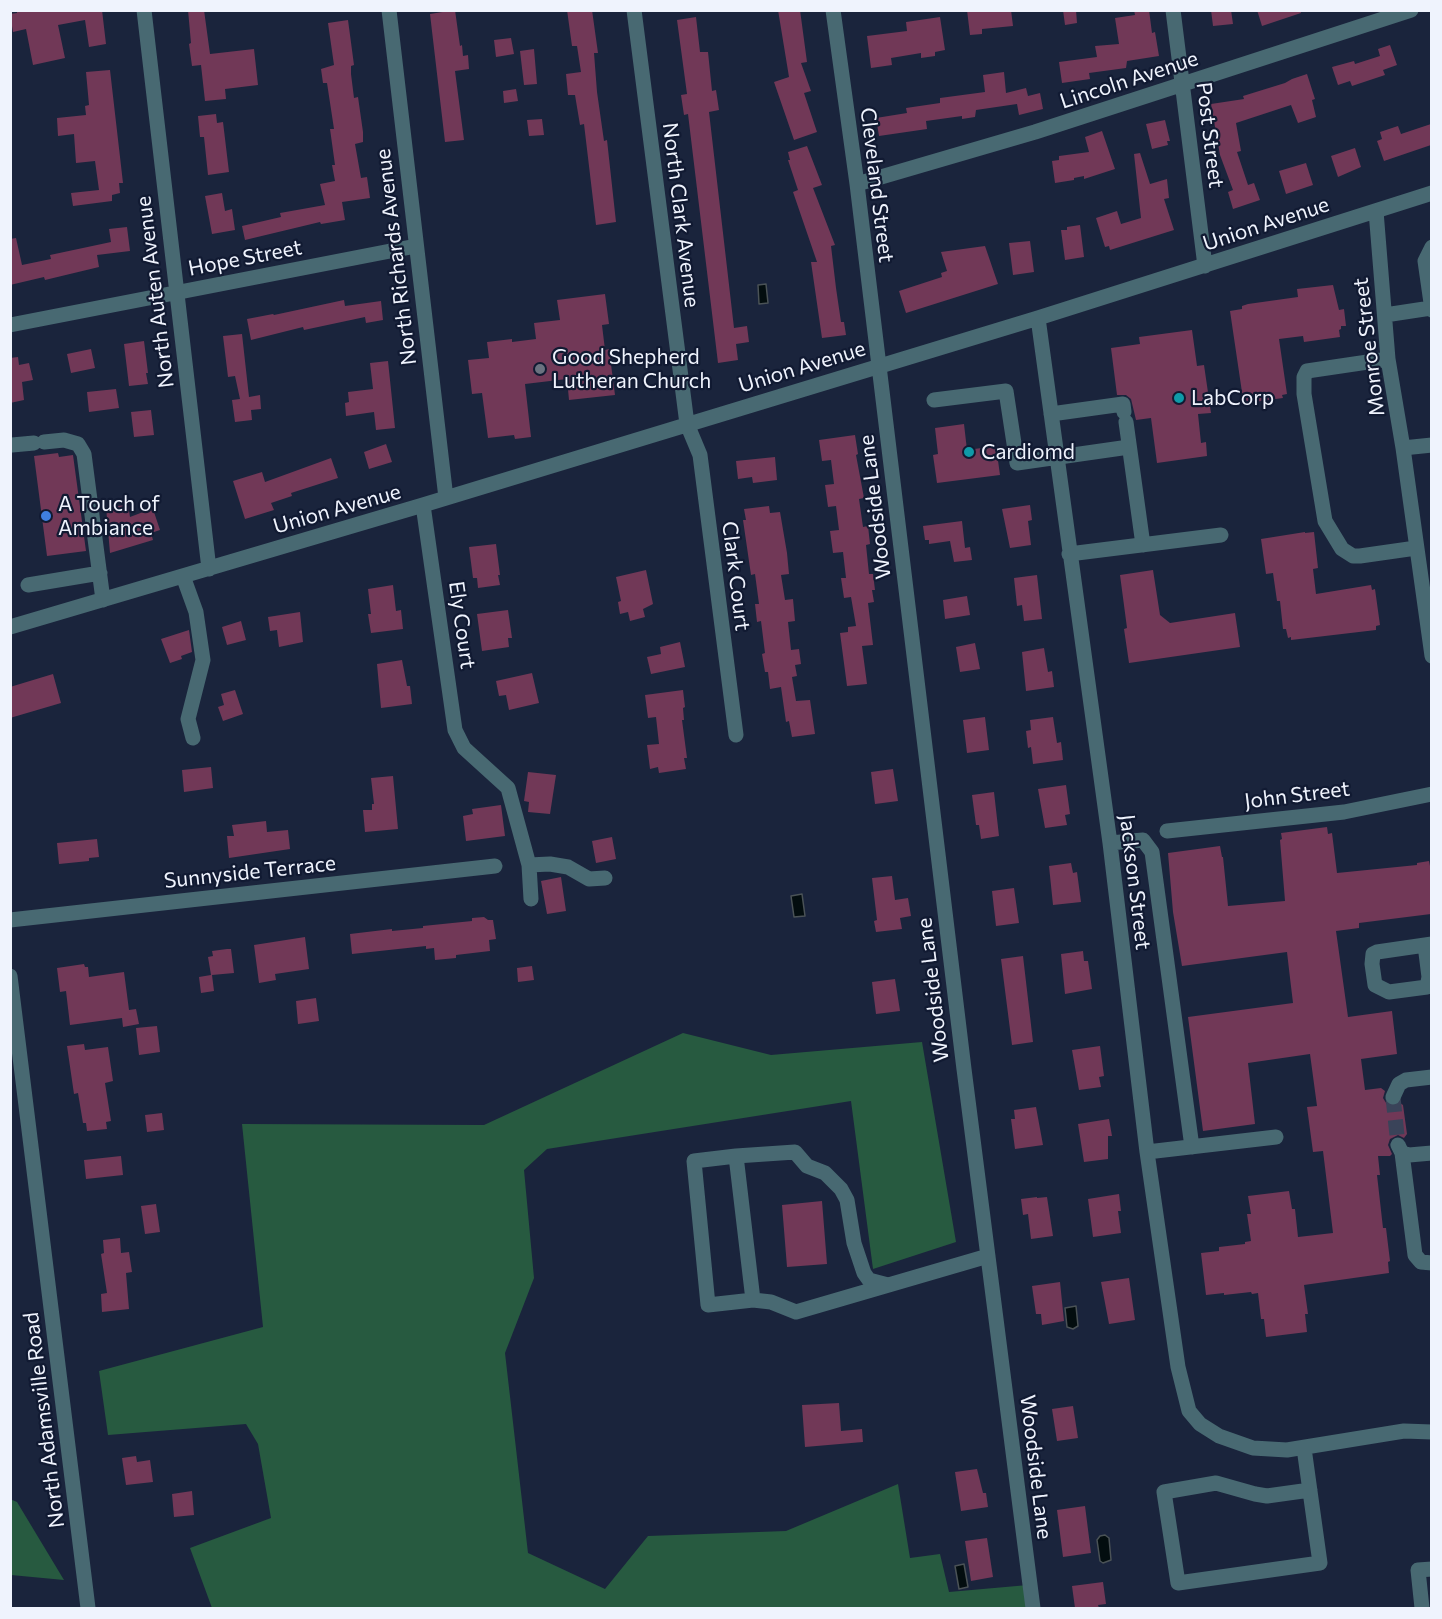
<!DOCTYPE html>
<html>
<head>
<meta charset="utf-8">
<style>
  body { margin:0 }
  #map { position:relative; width:1442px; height:1619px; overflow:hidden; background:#1a243c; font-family:Commissioner,sans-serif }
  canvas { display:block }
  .frame { position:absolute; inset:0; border:12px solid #eff3fd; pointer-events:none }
</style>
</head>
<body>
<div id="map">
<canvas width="1442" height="1619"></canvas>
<div class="frame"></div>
</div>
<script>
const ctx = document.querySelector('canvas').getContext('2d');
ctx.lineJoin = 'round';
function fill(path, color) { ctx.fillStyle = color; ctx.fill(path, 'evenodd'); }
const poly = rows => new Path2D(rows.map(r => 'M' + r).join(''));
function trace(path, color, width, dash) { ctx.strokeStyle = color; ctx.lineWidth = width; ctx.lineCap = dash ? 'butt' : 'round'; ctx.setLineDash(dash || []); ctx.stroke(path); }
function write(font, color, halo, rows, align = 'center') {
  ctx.font = font + ' Commissioner,sans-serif'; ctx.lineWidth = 4.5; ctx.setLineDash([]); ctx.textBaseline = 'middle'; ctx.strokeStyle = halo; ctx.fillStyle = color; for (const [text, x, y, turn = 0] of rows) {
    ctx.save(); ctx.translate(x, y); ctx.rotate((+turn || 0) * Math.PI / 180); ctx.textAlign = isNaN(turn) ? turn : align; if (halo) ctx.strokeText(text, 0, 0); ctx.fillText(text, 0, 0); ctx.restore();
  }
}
const green = poly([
  [683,1033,771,1055,922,1042,956,1242,873,1269,851,1101,547,1149,524,1170,534,1278,505,1353,528,1553,605,1589,648,1536,786,1531,898,1484,910,1558,940,1554,949,1592,1028,1585,1032,1608,212,1608,190,1548,271,1518,258,1444,246,1424,108,1435,99,1371,263,1327,242,1124,484,1125],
  [10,1499,17,1502,64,1580,11,1575]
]);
const water = poly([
  [766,284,768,303,759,304,758,285,766,284],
  [802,894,805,916,794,917,791,896,802,894],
  [1076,1306,1078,1326,1073,1329,1067,1327,1065,1308,1076,1306],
  [1105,1535,1109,1538,1111,1560,1103,1563,1100,1561,1097,1540,1100,1536,1105,1535],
  [964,1564,968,1587,959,1589,955,1566,964,1564]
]);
const building = poly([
  [17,10,102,10,106,44,89,47,85,20,58,25,65,58,33,65,26,29,13,32,10,14,17,13],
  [188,10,204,10,210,54,254,49,258,85,225,89,226,99,205,101,201,65,192,66,189,44,191,43],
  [455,10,460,46,462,45,463,56,468,55,469,69,455,71,464,140,445,142,430,14],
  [567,10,592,10,598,53,594,53,597,92,604,141,607,140,616,222,596,225,584,124,580,125,575,95,568,95,566,74,581,72,577,46,572,46],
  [778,10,800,10,807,62,801,63,811,91,804,93,817,132,794,140,774,82,789,77],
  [967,10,1011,10,1013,26,982,29,982,34,970,35],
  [1063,10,1076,10,1077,23,1065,25],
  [1134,10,1149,10,1152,33,1155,32,1159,56,1127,61,1126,68,1089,73,1090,79,1062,83,1059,62,1097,57,1095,46,1119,44,1115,18,1135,15],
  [1211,10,1231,10,1233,24,1213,26],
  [1257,10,1300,10,1301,13,1262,26],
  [696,17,700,52,708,52,712,91,716,90,719,110,709,112,734,328,747,326,749,342,736,344,738,360,718,363,688,114,684,115,681,95,687,94,677,20],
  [940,17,945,50,935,52,935,56,921,58,921,53,891,58,892,65,871,68,867,36,907,31,906,22],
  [348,20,354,65,351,66,351,74,354,98,358,97,363,132,363,142,355,144,361,178,367,177,370,198,342,202,345,220,321,224,320,222,245,240,242,226,281,217,280,213,325,205,320,184,335,181,332,165,335,165,330,129,334,129,327,83,323,83,321,69,334,65,328,23],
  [511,38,514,54,496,57,494,40],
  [1390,45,1397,65,1383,70,1385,75,1352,86,1350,81,1338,85,1332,67,1354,61,1355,64,1380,56,1378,49],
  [534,49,537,84,524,85,520,51],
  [110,70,123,183,119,183,120,193,112,195,112,201,73,206,71,193,99,190,95,161,76,163,74,134,58,136,57,118,86,115,85,106,89,105,86,72],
  [1004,72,1006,93,1026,88,1028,96,1040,93,1043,109,1019,115,1017,104,976,110,975,117,962,119,962,116,926,121,927,129,879,136,876,118,907,113,906,108,940,103,940,98,985,92,983,75],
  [1307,74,1315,99,1312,100,1316,117,1298,123,1291,105,1236,123,1241,151,1237,152,1248,185,1254,183,1260,200,1233,209,1228,192,1233,190,1220,155,1211,104,1244,99,1243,96,1285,83,1292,79],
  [516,89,518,101,504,103,503,91],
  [216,114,217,123,223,122,229,172,208,175,204,137,200,137,198,116],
  [542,119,544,135,529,136,527,120],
  [1165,120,1170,141,1167,141,1168,145,1152,149,1146,124],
  [1431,124,1431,145,1384,161,1377,141,1382,139,1380,132,1398,126,1401,134],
  [1102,131,1115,169,1084,179,1084,176,1074,178,1074,180,1055,183,1052,161,1059,160,1059,156,1089,152,1085,137],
  [807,146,822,185,813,188,835,245,831,246,836,288,841,322,844,322,846,335,822,338,811,262,817,262,793,192,798,190,788,160,790,160,788,152],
  [1355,148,1361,167,1338,177,1331,156],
  [1140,153,1150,184,1167,179,1169,198,1164,199,1174,230,1110,250,1109,246,1105,247,1096,218,1117,211,1121,224,1141,218,1134,154],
  [1306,163,1313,185,1286,194,1279,171],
  [222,193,225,211,232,209,235,230,212,234,205,196],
  [1080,225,1084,257,1065,260,1061,230,1067,230,1067,227],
  [127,227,130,251,97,255,99,267,45,280,44,277,10,285,10,239,16,238,22,265,51,259,50,255,111,242,109,229],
  [1030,241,1034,272,1013,275,1009,243],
  [985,246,998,284,906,313,899,291,942,277,941,273,947,271,941,252],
  [1333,285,1339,310,1344,309,1346,326,1341,326,1341,329,1339,330,1340,337,1304,342,1303,336,1279,339,1287,394,1282,395,1283,398,1247,403,1246,399,1243,399,1230,311,1242,309,1242,306,1248,304,1298,297,1297,289],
  [605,294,609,324,602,325,605,350,609,349,615,395,569,400,567,379,525,384,531,437,515,439,514,435,488,438,482,393,472,394,468,360,489,358,487,342,512,339,512,342,536,339,534,323,560,320,557,300],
  [344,300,345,306,381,301,383,320,366,323,365,317,304,330,303,327,251,340,247,319,273,314,274,315],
  [1192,330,1197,366,1204,365,1211,413,1198,414,1201,443,1206,442,1207,456,1157,463,1151,418,1136,420,1131,399,1126,395,1117,395,1111,348,1140,344,1139,337],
  [242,334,249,397,260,395,261,409,251,410,252,420,235,422,232,400,240,399,235,376,228,377,223,336],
  [144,341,148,373,146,373,148,384,129,386,124,344],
  [91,349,95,368,71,373,67,354],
  [18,357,19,365,29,363,33,380,22,382,24,400,10,403,10,358],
  [388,361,395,428,376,430,374,412,346,416,345,403,349,402,348,392,373,389,370,363],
  [116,389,119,408,89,412,87,392],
  [151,410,154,435,134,437,131,412],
  [964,424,967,450,996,446,1000,475,937,483,933,455,938,454,935,428],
  [855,435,858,454,856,455,864,498,859,499,863,527,868,526,870,544,866,545,869,574,873,574,875,590,872,590,874,602,868,603,873,645,862,646,867,684,847,686,840,633,848,632,848,627,856,626,851,597,844,598,841,578,846,578,843,552,833,553,830,531,839,530,836,506,828,507,825,485,834,484,831,460,822,461,819,440],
  [386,444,392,462,369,469,364,452],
  [58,453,59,457,73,455,86,551,47,556,34,456],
  [775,457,777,480,753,483,752,477,738,479,736,461],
  [331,458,338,478,291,493,292,496,271,503,274,510,245,519,233,481,262,472,265,482],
  [128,505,130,517,151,509,152,512,154,512,160,530,151,533,153,540,110,553,106,507],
  [1030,505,1032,520,1028,521,1031,545,1010,548,1002,509],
  [769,506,770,513,780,512,787,553,789,574,781,575,785,600,793,599,795,621,788,622,791,650,799,649,801,664,795,665,797,676,792,677,796,701,810,700,815,734,792,737,789,721,786,722,781,687,770,689,768,672,765,672,762,654,765,653,761,621,757,622,755,604,759,604,755,574,751,575,743,520,746,520,744,509],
  [962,521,965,548,970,547,972,560,954,562,950,541,929,544,929,540,925,540,923,526],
  [1305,532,1305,533,1314,532,1318,568,1313,569,1316,594,1371,585,1372,590,1375,589,1380,625,1376,626,1376,630,1291,640,1291,637,1288,638,1286,629,1283,629,1280,601,1277,601,1273,573,1266,574,1261,539],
  [496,544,500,575,498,575,500,585,478,588,477,578,473,578,469,547],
  [646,570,653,604,643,609,645,617,630,621,628,612,620,614,618,602,621,601,616,577],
  [1153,570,1160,615,1170,623,1235,613,1240,647,1129,663,1124,629,1127,628,1120,575],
  [1037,575,1042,619,1024,621,1022,605,1017,606,1014,578],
  [393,585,396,611,401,610,403,629,371,633,368,614,371,614,368,589],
  [967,596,970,615,945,619,943,600],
  [508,610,512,638,508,638,509,647,482,651,477,614],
  [300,612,303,642,279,647,277,630,270,631,268,617],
  [241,621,246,640,227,645,222,627],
  [189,630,192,652,181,656,182,659,170,663,161,639],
  [680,642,685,667,651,674,647,657,661,654,660,647],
  [975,643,980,669,960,672,956,647],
  [1044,648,1048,672,1052,671,1054,687,1026,691,1022,652],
  [402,660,407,686,410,686,412,704,381,708,377,664],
  [532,673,539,703,509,710,506,695,499,696,496,681],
  [53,674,61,703,10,718,10,687],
  [235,690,243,714,223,721,218,707,224,705,221,694],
  [683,690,685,707,683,708,684,720,682,720,687,758,684,758,686,769,659,773,658,767,650,769,647,745,659,744,656,717,648,718,645,695],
  [985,717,989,750,967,753,963,720],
  [1053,717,1057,743,1061,742,1063,760,1033,764,1031,747,1028,748,1026,731,1031,730,1030,720],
  [211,767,213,788,184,792,182,770],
  [893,769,898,801,875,804,871,772],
  [528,772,556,775,550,814,528,812,529,802,524,801],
  [393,776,398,829,365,832,363,810,372,810,372,804,374,804,371,778],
  [1066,785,1070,814,1065,815,1067,825,1045,828,1038,789],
  [994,792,999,836,981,839,979,825,976,825,972,795],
  [501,805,505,836,466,841,463,816,473,814,472,809],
  [266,821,267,832,288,830,290,849,229,858,227,836,234,836,232,825],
  [1327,827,1328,834,1332,833,1337,873,1417,865,1417,863,1429,861,1430,866,1431,866,1431,914,1359,923,1359,928,1336,931,1348,1017,1392,1011,1397,1054,1361,1059,1365,1090,1381,1088,1385,1091,1383,1098,1388,1106,1394,1107,1400,1103,1403,1105,1407,1134,1404,1138,1398,1135,1390,1139,1388,1145,1392,1154,1390,1156,1378,1156,1380,1175,1377,1175,1383,1228,1386,1228,1390,1261,1388,1262,1389,1273,1304,1285,1308,1314,1305,1314,1307,1332,1266,1337,1264,1319,1261,1319,1258,1293,1252,1294,1251,1292,1224,1295,1224,1293,1206,1295,1201,1253,1219,1251,1219,1247,1245,1244,1245,1242,1251,1241,1247,1214,1251,1214,1248,1196,1289,1191,1292,1209,1295,1209,1298,1237,1333,1233,1323,1151,1313,1152,1307,1107,1317,1106,1310,1054,1248,1063,1255,1124,1203,1131,1188,1017,1293,1003,1290,978,1287,952,1182,966,1173,912,1168,853,1220,846,1222,857,1223,857,1228,906,1285,901,1280,840,1282,839,1281,833],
  [612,837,616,859,596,863,592,841],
  [97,839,99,857,89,858,89,861,59,864,57,843],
  [1071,863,1073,873,1077,872,1081,902,1053,905,1049,866],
  [892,876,895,900,908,898,911,916,900,918,902,929,876,932,874,921,877,920,872,878],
  [561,877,566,911,547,914,541,881],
  [1014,888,1019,923,996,926,992,891],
  [484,917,488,920,493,920,496,939,489,940,490,951,456,955,456,958,435,960,434,948,426,949,426,946,352,954,350,934,392,929,392,931,423,928,423,926,472,921,472,918],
  [305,937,309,969,275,974,276,980,259,983,254,945],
  [227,949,231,949,234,973,212,975,214,991,201,993,199,977,211,975,208,957,213,956,212,951],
  [1083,951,1084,961,1088,961,1092,989,1065,994,1061,954],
  [1023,956,1033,1042,1012,1045,1001,959],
  [84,964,85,967,88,967,89,977,124,972,129,1010,136,1009,139,1024,123,1027,122,1018,70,1025,66,991,60,992,57,968],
  [532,966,534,980,518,982,517,968],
  [895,979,900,1011,876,1014,872,982],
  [316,998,319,1021,298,1024,296,1001],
  [157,1026,160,1052,139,1055,136,1028],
  [84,1044,85,1050,108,1047,113,1081,105,1083,111,1121,106,1122,107,1129,87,1131,86,1123,83,1123,78,1093,74,1094,67,1046],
  [1100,1046,1104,1076,1099,1077,1101,1087,1079,1090,1072,1050],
  [1036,1107,1043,1145,1015,1149,1011,1119,1015,1119,1014,1110],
  [162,1113,164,1130,147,1132,145,1115],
  [1109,1119,1112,1136,1108,1136,1108,1159,1084,1162,1078,1124],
  [121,1156,123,1175,86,1179,84,1160],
  [1119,1194,1121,1211,1118,1211,1121,1233,1093,1237,1088,1199],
  [1037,1197,1037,1198,1047,1197,1053,1236,1031,1239,1028,1214,1023,1215,1021,1199],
  [822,1201,827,1264,787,1267,782,1205],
  [156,1204,160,1232,145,1234,141,1206],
  [120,1238,121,1253,129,1252,132,1272,126,1273,129,1309,102,1312,101,1294,107,1293,101,1254,104,1253,103,1240],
  [1129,1278,1135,1320,1109,1324,1101,1282],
  [1060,1282,1064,1321,1042,1325,1041,1314,1036,1314,1032,1286],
  [839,1403,841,1431,862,1429,863,1442,805,1447,802,1405],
  [1073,1406,1078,1438,1057,1441,1052,1409],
  [136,1456,137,1462,150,1460,153,1482,126,1485,122,1458],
  [977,1469,983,1493,986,1493,988,1507,961,1511,955,1472],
  [192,1491,194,1515,174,1517,172,1494],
  [1085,1506,1091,1553,1063,1557,1057,1510],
  [987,1538,993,1577,971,1581,965,1541],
  [1103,1582,1106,1604,1098,1605,1099,1608,1075,1608,1072,1586]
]);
const minorTunnel = poly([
  [1393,1097,1398,1145]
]);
const minor = poly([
  [144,10,209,569],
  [389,10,446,498],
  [634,10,687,424,700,455,736,735],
  [833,10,857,184,964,1069,1033,1608],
  [1173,10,1205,266],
  [857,184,1035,132,1411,10],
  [1376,211,1388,359,1403,448,1432,656],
  [1432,247,1425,261,1432,310],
  [1385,315,1431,308],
  [1038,318,1110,843,1147,1152,1178,1367,1189,1411,1200,1424,1219,1436,1253,1448,1287,1450,1404,1431,1432,1432],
  [10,325,416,246],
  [1388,359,1307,371,1304,377,1304,394,1325,521,1342,549,1353,556,1360,556,1416,548],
  [934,400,1006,391,1017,463,1129,447],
  [1051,414,1123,404,1124,412],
  [1126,422,1143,545],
  [44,442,64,440,78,444,84,454,103,600],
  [12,445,34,443],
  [1403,448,1432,445],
  [423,505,455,730,464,748,508,788,529,865,550,864,568,867,589,879,605,878],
  [1069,554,1221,535],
  [183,576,196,612,203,660,188,719,193,738],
  [28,585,100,573],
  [10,627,423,505,1038,318,1432,193],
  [1167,831,1344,812,1432,794],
  [1110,843,1143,840,1152,852,1192,1147],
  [529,865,531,899],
  [10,920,495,866],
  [1425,945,1429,977,1427,987,1389,992,1375,985,1372,964,1373,954,1377,952,1432,944],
  [10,976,88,1608],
  [1393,1097,1399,1084,1406,1080,1432,1077],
  [1398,1145,1402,1153,1409,1155,1432,1153],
  [1147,1152,1276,1137],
  [1402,1153,1415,1255,1421,1262,1432,1263],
  [736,1156,694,1161,708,1305,753,1300,771,1302,796,1312,988,1256],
  [753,1300,736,1156,795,1152,807,1166,825,1173,841,1189,847,1200,854,1243,864,1273,869,1280,888,1285],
  [1304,1448,1320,1563,1178,1583,1164,1492,1216,1483,1255,1494,1267,1496,1310,1490],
  [1422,1608,1418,1570,1432,1569]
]);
const markers = [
  [540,369,6,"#6b7280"],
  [1179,398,6,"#0f9aa8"],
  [969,452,6,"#0f9aa8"],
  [46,516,6,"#3f7fe0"]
];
const streetNames = [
  ["Lincoln Avenue",1129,80,-18],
  ["Post Street",1210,135,83],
  ["Cleveland Street",877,185,83],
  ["North Clark Avenue",681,215,83],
  ["Union Avenue",1266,224,-18],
  ["North Richards Avenue",396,257,-97],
  ["Hope Street",245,258,-11],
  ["North Auten Avenue",155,292,-97],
  ["Monroe Street",1369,347,-97],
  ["Union Avenue",802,367,-17],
  ["Woodside Lane",875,507,-97],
  ["Union Avenue",337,509,-16],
  ["Clark Court",736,576,83],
  ["Ely Court",462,625,82],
  ["John Street",1297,795,-7],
  ["Sunnyside Terrace",250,872,-6],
  ["Jackson Street",1135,882,83],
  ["Woodside Lane",933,990,-97],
  ["North Adamsville Road",44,1420,-97],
  ["Woodside Lane",1036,1467,83]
];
const poiNames = [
  ["Good Shepherd",552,357],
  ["Lutheran Church",552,381],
  ["LabCorp",1191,398],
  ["Cardiomd",981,452],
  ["A Touch of",58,504],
  ["Ambiance",58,528]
];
fill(green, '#275a40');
fill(water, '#030d0f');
trace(water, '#4a5256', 1.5);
fill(building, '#713857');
trace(minorTunnel, '#3a4359', 15, [15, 8]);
trace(minor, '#486972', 15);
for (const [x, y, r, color] of markers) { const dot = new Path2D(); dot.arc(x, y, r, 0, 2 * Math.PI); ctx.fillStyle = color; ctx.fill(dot); trace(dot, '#111a32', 2); }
write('21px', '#eff3fd', '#111a32', streetNames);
write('21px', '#eff3fd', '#111a32', poiNames, 'left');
</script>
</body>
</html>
